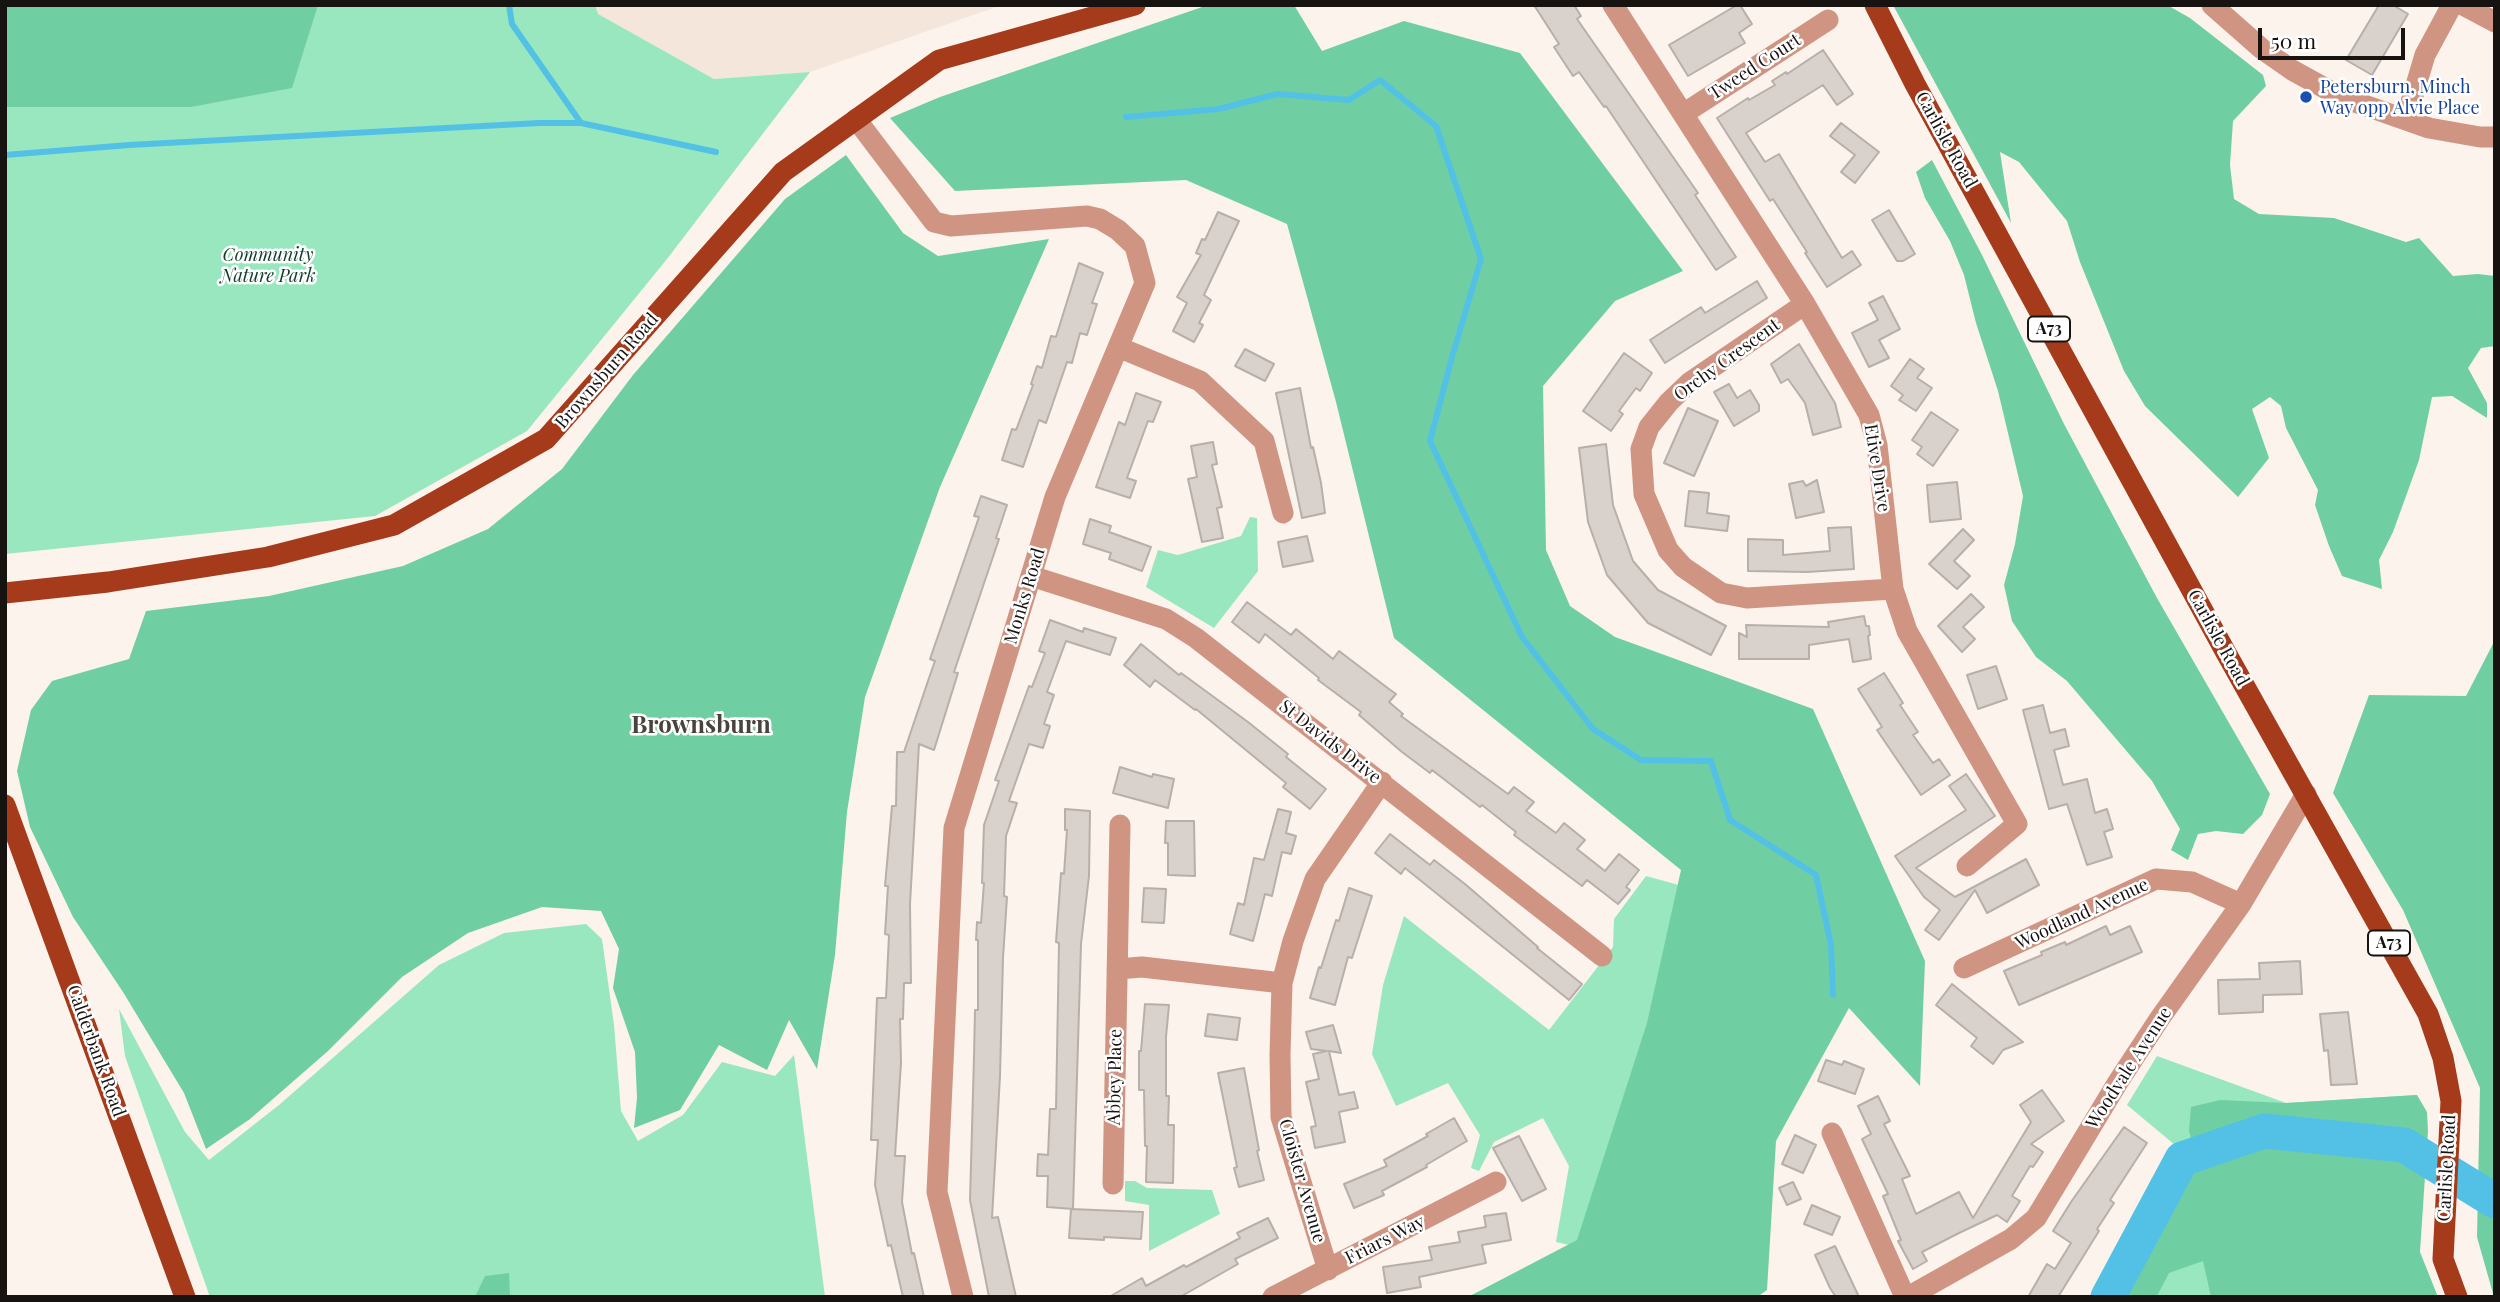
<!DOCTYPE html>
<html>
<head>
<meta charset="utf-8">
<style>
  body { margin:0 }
  #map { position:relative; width:2500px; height:1302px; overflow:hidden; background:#fbf3ec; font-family:"Playfair Display",serif }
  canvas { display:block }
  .frame { position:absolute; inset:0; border:7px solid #161311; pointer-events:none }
  .scale { position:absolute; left:2258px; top:28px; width:147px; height:32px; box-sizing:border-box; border:4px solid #161311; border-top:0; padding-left:9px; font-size:21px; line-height:24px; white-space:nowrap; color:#161311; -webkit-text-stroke:5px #fff; paint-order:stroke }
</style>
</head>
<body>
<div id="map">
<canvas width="2500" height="1302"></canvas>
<div class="frame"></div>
<div class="scale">50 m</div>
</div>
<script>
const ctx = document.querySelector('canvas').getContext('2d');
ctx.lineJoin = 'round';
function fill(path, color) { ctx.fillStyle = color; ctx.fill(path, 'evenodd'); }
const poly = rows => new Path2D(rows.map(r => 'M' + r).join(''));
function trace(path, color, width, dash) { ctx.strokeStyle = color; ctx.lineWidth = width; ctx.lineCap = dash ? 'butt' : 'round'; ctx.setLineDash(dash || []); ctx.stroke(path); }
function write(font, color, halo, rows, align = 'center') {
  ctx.font = font + ' "Playfair Display",serif'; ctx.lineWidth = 5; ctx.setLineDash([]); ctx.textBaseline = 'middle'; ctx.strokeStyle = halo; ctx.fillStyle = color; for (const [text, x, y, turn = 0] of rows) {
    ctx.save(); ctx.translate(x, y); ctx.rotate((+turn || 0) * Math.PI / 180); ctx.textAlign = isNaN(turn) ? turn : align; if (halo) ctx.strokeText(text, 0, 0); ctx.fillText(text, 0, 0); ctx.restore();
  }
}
const built = poly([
  [595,5,1002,5,810,72,714,79,597,14]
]);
const green = poly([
  [5,5,595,5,598,14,714,79,810,72,667,259,527,431,375,516,5,554],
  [1250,517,1257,518,1258,571,1214,628,1146,587,1158,550,1178,555,1241,536],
  [1646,876,1697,890,1596,1251,1556,1242,1569,1166,1543,1118,1494,1142,1479,1171,1471,1168,1480,1135,1448,1083,1396,1106,1372,1054,1383,985,1404,916,1549,1030,1613,947,1614,919],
  [586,924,602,939,614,1025,621,1111,638,1141,683,1115,722,1062,775,1076,794,1055,825,1297,210,1297,125,1056,119,1009,185,1132,209,1160,279,1105,439,965,504,933],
  [2157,1056,2286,1103,2417,1095,2337,1288,2331,1297,2092,1297,2175,1145,2127,1105],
  [1125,1181,1135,1181,1147,1188,1212,1190,1220,1214,1149,1251,1149,1205,1125,1201]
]);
const forest = poly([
  [5,5,318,5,292,88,191,107,5,107],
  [1208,5,1294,5,1322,51,1404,21,1520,53,1683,271,1615,301,1543,386,1546,550,1570,606,1615,637,1813,709,1925,961,1920,1086,1849,1008,1776,1141,1767,1290,1757,1297,1468,1297,1577,1240,1647,1023,1681,870,1394,638,1336,402,1287,224,1186,180,955,191,890,118,940,97],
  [1893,5,2167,5,2190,18,2263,75,2266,86,2233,121,2230,165,2234,199,2259,214,2334,218,2406,242,2419,238,2453,276,2478,274,2495,276,2495,346,2481,348,2468,368,2487,403,2487,418,2452,396,2432,397,2419,460,2393,532,2379,560,2382,589,2342,576,2329,546,2315,505,2318,490,2286,428,2281,406,2270,397,2252,409,2269,458,2238,497,2145,406,2124,371,2080,262,2067,221,2019,162,2000,152,2011,223],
  [846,155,903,233,938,256,1049,239,940,487,865,697,847,812,835,955,817,1069,789,1020,767,1070,719,1045,680,1110,634,1128,637,1098,635,1052,613,988,619,949,601,911,542,907,468,933,402,977,328,1051,250,1119,206,1149,184,1093,123,992,73,917,30,827,17,771,31,710,52,681,129,659,146,611,269,596,403,566,488,529,562,469,633,375,785,199],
  [1932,160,1982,255,2064,424,2157,598,2270,794,2262,815,2243,834,2216,831,2198,834,2188,860,2171,850,2180,829,2152,781,2067,681,2036,657,2012,621,2004,585,2015,544,2023,496,1998,391,1976,323,1964,275,1950,241,1925,198,1916,172],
  [2495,640,2495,1297,2494,1297,2477,1237,2480,1088,2403,910,2333,793,2369,695,2466,696],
  [2417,1095,2427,1112,2428,1131,2420,1252,2438,1297,2211,1297,2203,1261,2169,1273,2157,1296,2116,1297,2184,1179,2200,1170,2189,1131,2191,1107,2220,1100,2286,1103],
  [509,1273,510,1297,475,1297,485,1276]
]);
const stream = poly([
  [509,5,512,24,581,123,716,152],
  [1126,117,1219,109,1277,94,1349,100,1380,80,1436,126,1481,259,1452,357,1430,441,1522,637,1593,729,1641,760,1711,761,1730,820,1816,875,1831,945,1833,995],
  [5,155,129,145,539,123,581,123]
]);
const river = poly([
  [2108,1297,2182,1159,2264,1131,2404,1145,2495,1201]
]);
const building = poly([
  [1534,5,1574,5,1581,16,1577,19,1698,193,1695,195,1736,257,1716,270,1606,106,1604,107,1579,72,1573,76,1554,47,1559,44,1534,5],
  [1737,5,1740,5,1752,24,1739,33,1745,43,1688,76,1669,45,1737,5],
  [2379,5,2393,5,2408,14,2372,75,2346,60,2379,5],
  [1823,50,1853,94,1837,105,1823,85,1746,133,1765,162,1779,154,1842,258,1852,251,1861,265,1827,287,1805,253,1807,252,1773,199,1770,201,1717,118,1748,98,1749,100,1775,85,1772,81,1786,72,1787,74,1823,50],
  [1841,123,1879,152,1855,183,1841,172,1855,155,1830,136,1841,123],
  [1889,210,1915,254,1903,261,1897,261,1872,220,1889,210],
  [1218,212,1239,221,1204,295,1211,300,1199,323,1203,325,1194,342,1173,331,1187,303,1177,297,1201,255,1196,253,1202,239,1205,240,1218,212],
  [1079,263,1103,273,1092,303,1097,304,1087,335,1080,333,1072,363,1067,362,1046,423,1039,420,1023,467,1002,460,1012,429,1016,430,1033,385,1031,384,1037,366,1042,368,1051,336,1056,337,1079,263],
  [1757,281,1767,298,1665,363,1650,340,1701,307,1705,313,1757,281],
  [1883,296,1900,329,1879,340,1889,358,1869,367,1852,333,1878,320,1869,303,1883,296],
  [1799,344,1835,403,1841,427,1813,435,1805,403,1788,379,1781,383,1771,364,1799,344],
  [1245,349,1274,364,1265,381,1235,366,1245,349],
  [1624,353,1652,373,1640,391,1636,388,1619,411,1623,414,1611,431,1583,411,1624,353],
  [1910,359,1924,369,1917,378,1932,388,1916,411,1899,400,1903,395,1891,386,1910,359],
  [1729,384,1737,398,1750,390,1759,405,1759,411,1734,426,1714,392,1729,384],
  [1300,388,1311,448,1313,447,1321,483,1325,513,1302,518,1276,393,1300,388],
  [1136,393,1161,402,1153,422,1148,421,1127,478,1136,481,1130,498,1096,487,1119,422,1125,425,1136,393],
  [1688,408,1718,421,1694,476,1664,463,1688,408],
  [1931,412,1958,430,1933,466,1917,454,1922,447,1912,440,1931,412],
  [1213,442,1217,464,1212,465,1222,507,1217,508,1223,538,1202,542,1188,479,1197,477,1191,446,1213,442],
  [1606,444,1613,505,1633,561,1658,590,1726,626,1711,655,1648,623,1607,575,1588,522,1579,448,1606,444],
  [1817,480,1824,512,1796,518,1789,484,1803,481,1806,486,1817,480],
  [1957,482,1961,519,1930,522,1927,485,1957,482],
  [1689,491,1709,493,1707,513,1729,516,1727,531,1685,526,1689,491],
  [981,496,1007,505,996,538,999,539,954,672,958,673,934,750,919,744,910,904,911,983,904,983,903,1019,900,1019,901,1063,895,1156,905,1156,902,1202,912,1254,914,1253,924,1297,903,1297,891,1245,888,1246,875,1185,878,1140,871,1140,877,998,886,998,889,935,885,934,888,886,885,886,892,806,896,806,897,752,904,752,929,678,935,661,930,659,979,517,974,516,981,496],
  [1090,519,1111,526,1109,532,1151,547,1142,571,1109,559,1111,553,1083,544,1090,519],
  [1851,527,1854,569,1807,572,1748,571,1748,539,1783,540,1783,555,1830,551,1828,528,1851,527],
  [1963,529,1974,540,1954,561,1970,576,1957,589,1929,564,1963,529],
  [1307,536,1313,561,1283,567,1278,542,1307,536],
  [1971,594,1984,607,1963,627,1975,639,1962,652,1938,626,1971,594],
  [1247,602,1291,635,1296,629,1333,659,1339,651,1389,689,1396,694,1389,702,1403,714,1401,716,1508,794,1514,787,1534,802,1526,811,1556,833,1564,823,1585,840,1577,849,1605,871,1619,854,1639,870,1626,887,1630,890,1618,904,1587,880,1582,886,1514,835,1516,832,1482,805,1480,807,1432,770,1430,773,1402,752,1359,715,1361,712,1318,680,1319,678,1265,634,1259,643,1232,622,1247,602],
  [1864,616,1866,626,1869,626,1870,635,1868,636,1871,659,1853,662,1849,639,1809,645,1809,659,1739,659,1739,633,1747,637,1746,625,1829,627,1828,622,1864,616],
  [1050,620,1083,632,1084,628,1116,638,1110,655,1066,641,1047,692,1054,695,1044,724,1050,726,1043,748,1029,744,1009,801,1017,803,1006,836,1004,896,1007,897,1003,958,1000,1076,992,1218,998,1217,1016,1297,989,1297,970,1200,974,1057,975,1010,978,1010,978,940,976,940,977,922,981,923,984,883,982,883,984,825,999,781,995,780,1029,686,1032,687,1045,653,1039,651,1050,620],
  [1141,644,1179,675,1181,673,1248,722,1288,754,1286,757,1326,789,1310,809,1283,787,1286,783,1196,709,1195,710,1155,680,1150,687,1124,665,1141,644],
  [1996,666,2007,699,1978,709,1967,675,1996,666],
  [1884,673,1903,703,1900,705,1918,732,1913,735,1933,763,1939,759,1950,775,1921,795,1877,730,1882,727,1858,689,1884,673],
  [2043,705,2050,733,2065,729,2069,746,2054,750,2063,785,2087,779,2095,813,2107,809,2113,829,2104,832,2112,857,2087,865,2067,804,2049,809,2023,710,2043,705],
  [1120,767,1152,777,1153,774,1174,779,1168,808,1113,793,1120,767],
  [1966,774,1995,816,1916,868,1955,897,2026,859,2039,885,1987,913,1975,890,1939,940,1925,930,1940,910,1924,897,1895,856,1966,810,1949,786,1966,774],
  [1065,809,1090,811,1089,876,1081,944,1073,1209,1047,1207,1048,1176,1037,1176,1038,1154,1048,1155,1050,1109,1056,1109,1059,943,1056,942,1061,873,1064,874,1067,830,1065,830,1065,809],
  [1278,809,1291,812,1286,833,1296,836,1291,854,1282,852,1272,896,1265,894,1253,941,1230,934,1238,903,1244,905,1254,858,1264,860,1278,809],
  [1166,821,1194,821,1195,876,1168,875,1168,843,1165,843,1166,821],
  [1390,834,1430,865,1434,860,1465,884,1538,947,1537,948,1582,984,1569,1000,1405,868,1401,874,1375,853,1390,834],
  [1144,888,1166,889,1164,923,1142,922,1144,888],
  [1349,888,1372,896,1352,958,1348,957,1335,1005,1310,998,1319,967,1321,968,1336,920,1339,921,1349,888],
  [2106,926,2110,935,2130,926,2142,952,2019,1005,2004,971,2042,955,2041,952,2065,942,2066,945,2106,926],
  [2300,961,2302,994,2263,995,2263,1012,2219,1014,2218,980,2260,979,2259,963,2300,961],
  [1952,984,2023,1042,2003,1050,1993,1064,1971,1046,1977,1038,1936,1005,1952,984],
  [1145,1004,1169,1005,1166,1037,1166,1096,1169,1096,1168,1125,1174,1125,1173,1183,1146,1182,1147,1146,1145,1146,1144,1090,1139,1090,1139,1051,1141,1051,1145,1004],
  [2348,1012,2357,1084,2331,1085,2328,1050,2324,1051,2320,1014,2348,1012],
  [1208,1014,1240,1018,1237,1040,1205,1036,1208,1014],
  [1333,1025,1341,1053,1329,1051,1339,1095,1354,1092,1358,1108,1339,1112,1345,1142,1315,1148,1311,1127,1316,1126,1306,1082,1319,1079,1313,1054,1327,1051,1311,1049,1306,1032,1333,1025],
  [1826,1060,1842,1065,1844,1061,1864,1069,1855,1094,1818,1081,1826,1060],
  [1244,1068,1259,1150,1257,1151,1264,1180,1239,1187,1234,1168,1237,1167,1218,1073,1244,1068],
  [2042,1090,2064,1121,2031,1144,2043,1152,2033,1167,2030,1166,2012,1196,2020,1201,2007,1222,1997,1215,1959,1233,1922,1252,1927,1261,1913,1269,1898,1241,1901,1240,1883,1196,1888,1194,1862,1139,1871,1134,1858,1106,1878,1096,1890,1121,1884,1124,1910,1176,1902,1179,1916,1214,1959,1192,1973,1218,2031,1122,2020,1105,2042,1090],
  [1454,1118,1467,1141,1426,1165,1427,1167,1382,1191,1384,1195,1354,1208,1344,1184,1387,1166,1384,1160,1428,1136,1426,1134,1454,1118],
  [2124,1127,2147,1143,2110,1200,2114,1203,2097,1229,2099,1231,2058,1297,2028,1297,2047,1264,2055,1269,2071,1243,2053,1231,2071,1202,2124,1127],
  [1795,1135,1816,1145,1803,1173,1782,1164,1795,1135],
  [1519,1136,1546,1189,1522,1201,1493,1148,1519,1136],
  [1793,1182,1801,1199,1787,1205,1779,1188,1793,1182],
  [1812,1205,1840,1217,1832,1235,1804,1224,1812,1205],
  [1071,1209,1143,1212,1141,1239,1104,1237,1104,1240,1069,1238,1071,1209],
  [1506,1213,1511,1240,1482,1245,1486,1263,1419,1277,1421,1287,1387,1293,1383,1267,1432,1260,1429,1247,1460,1242,1458,1232,1486,1227,1484,1216,1506,1213],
  [1268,1218,1278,1238,1235,1259,1238,1264,1180,1297,1109,1297,1142,1278,1146,1286,1184,1265,1186,1267,1240,1238,1237,1233,1268,1218],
  [1835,1246,1859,1297,1836,1297,1830,1288,1815,1255,1835,1246]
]);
const minor = poly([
  [1613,5,1805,304,1869,415,1877,445,1893,589,1907,631,2017,824,1967,866],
  [2212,5,2262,49,2292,70,2341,97,2429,128,2480,137,2495,137],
  [2463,5,2495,22],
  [1683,114,1828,20],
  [856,119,934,222,951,226,1087,216,1100,219,1118,230,1135,246,1145,283,1055,497,954,828,937,1192,963,1297],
  [2406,119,2425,55,2452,5],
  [1805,304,1689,383,1669,402,1649,427,1641,449,1644,494,1668,550,1683,567,1721,593,1747,598,1893,589],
  [1118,347,1200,381,1264,441,1283,513],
  [1031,576,1166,619,1196,638,1602,956],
  [1964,968,2156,879,2192,882,2241,904],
  [1117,969,1142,967,1282,983],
  [1832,1133,1905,1297],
  [1113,1184,1120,825],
  [1328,1270,1281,1117,1280,1055,1282,983,1293,941,1315,879,1382,782],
  [1273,1297,1496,1182],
  [1908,1297,2011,1239,2036,1218,2118,1082,2160,1018,2241,904,2306,794]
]);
const major = poly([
  [1875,5,1915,84,2225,651,2428,1014,2443,1058,2451,1101,2443,1259,2457,1297],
  [5,593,108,582,268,557,394,525,546,439,783,172,939,60,1135,5],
  [5,805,185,1297]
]);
const markers = [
  [2306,97,7,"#1a4fb4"]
];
const shields = [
  [2049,329,42],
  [2389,943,42]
];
const shieldNames = [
  ["A73",2049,329],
  ["A73",2389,943]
];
const streetNames = [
  ["Tweed Court",1755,67,-33],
  ["Carlisle Road",1946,140,61],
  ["Orchy Crescent",1727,360,-36],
  ["Brownsburn Road",607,371,-49],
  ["Etive Drive",1877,468,81],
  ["Monks Road",1025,596,-73],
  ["Carlisle Road",2218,638,61],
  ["St Davids Drive",1330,742,38],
  ["Woodland Avenue",2082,914,-25],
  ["Calderbank Road",96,1051,70],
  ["Woodvale Avenue",2129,1068,-57],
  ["Abbey Place",1115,1077,-89],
  ["Carlisle Road",2447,1168,-87],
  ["Cloister Avenue",1302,1181,74],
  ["Friars Way",1385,1240,-27]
];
const transitNames = [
  ["Petersburn, Minch",2320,87],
  ["Way opp Alvie Place",2320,108]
];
const parkNames = [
  ["Community",268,255],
  ["Nature Park",268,276]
];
const districtNames = [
  ["Brownsburn",701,726]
];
fill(built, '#f4e6da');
fill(green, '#98e7bf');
fill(forest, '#70cfa2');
trace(stream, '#53c1e5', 6);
trace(river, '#53c1e5', 35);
fill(building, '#d9d1cb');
trace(building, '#b7afa9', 2);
trace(minor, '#d09482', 21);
trace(major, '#a53b1a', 21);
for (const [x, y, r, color] of markers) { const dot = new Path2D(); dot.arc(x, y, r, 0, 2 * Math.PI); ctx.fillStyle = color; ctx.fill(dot); trace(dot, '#fff', 2.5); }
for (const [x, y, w] of shields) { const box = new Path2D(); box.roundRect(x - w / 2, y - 12.5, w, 25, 5); ctx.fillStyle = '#fff'; ctx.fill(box); trace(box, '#161311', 2); }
write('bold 16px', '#161311', null, shieldNames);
write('18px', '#161311', '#fff', streetNames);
write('18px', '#164399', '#fff', transitNames, 'left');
write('italic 18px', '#113b29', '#fff', parkNames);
write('bold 24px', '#49433d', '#fff', districtNames);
</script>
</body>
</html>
